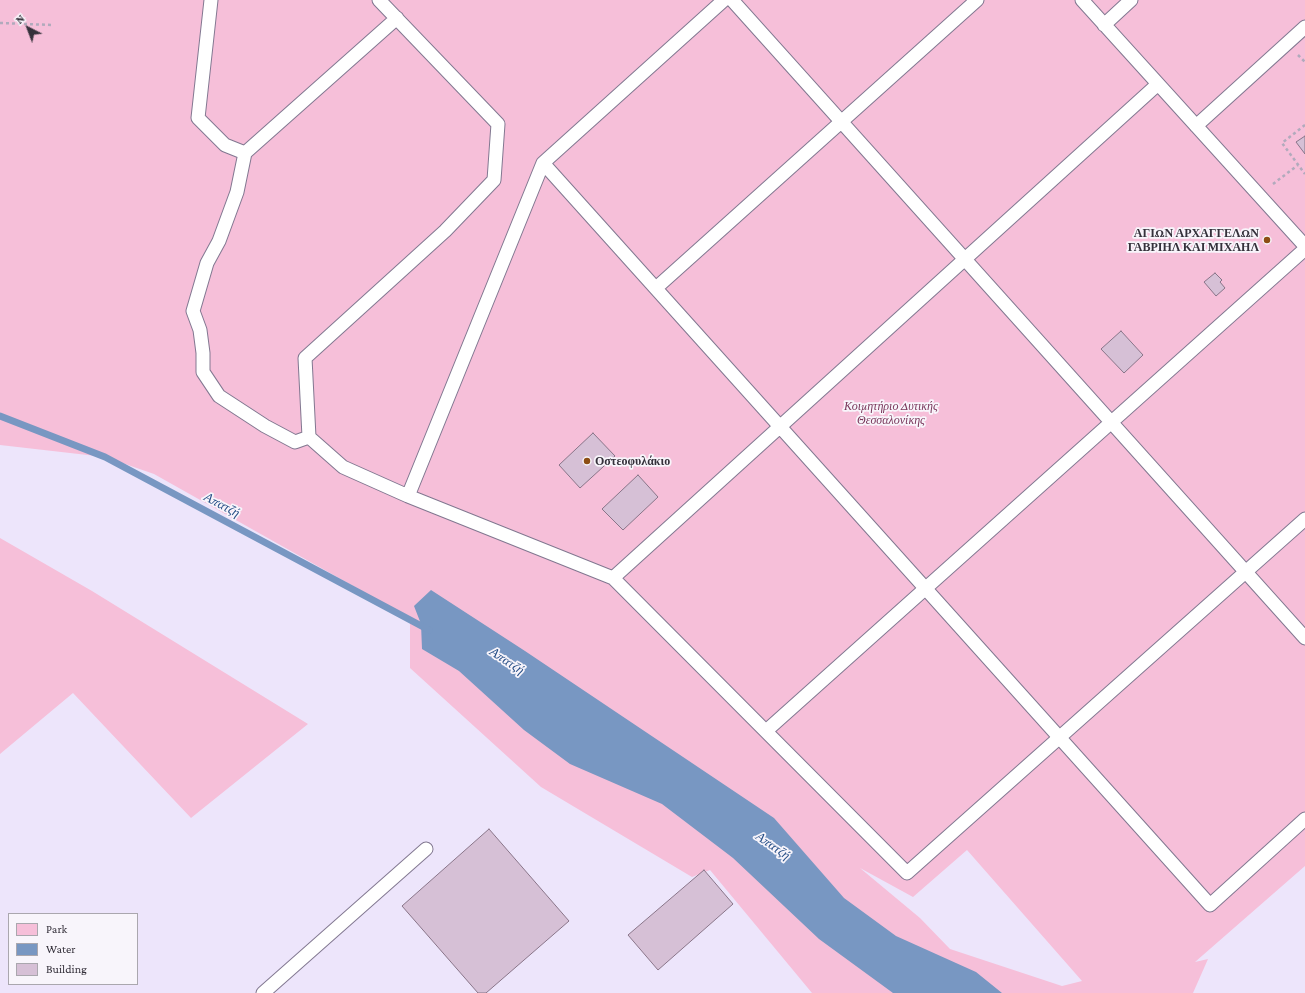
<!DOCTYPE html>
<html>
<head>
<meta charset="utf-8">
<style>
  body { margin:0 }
  #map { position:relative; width:1305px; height:993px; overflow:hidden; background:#ede5fb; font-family:"Crimson Pro",serif }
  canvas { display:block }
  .legend { position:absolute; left:8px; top:913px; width:130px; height:72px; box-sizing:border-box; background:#f8f5fb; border:1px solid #aaa7ae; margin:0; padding:5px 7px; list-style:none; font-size:12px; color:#35313b }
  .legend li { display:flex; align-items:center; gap:8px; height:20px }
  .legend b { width:20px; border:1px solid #aaa7ae }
  .north { position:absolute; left:8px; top:8px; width:40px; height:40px; -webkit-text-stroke:3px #f8f5fb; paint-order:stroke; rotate:318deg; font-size:11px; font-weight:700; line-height:16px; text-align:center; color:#35313b }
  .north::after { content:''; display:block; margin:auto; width:14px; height:18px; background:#35313b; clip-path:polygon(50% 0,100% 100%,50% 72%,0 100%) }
</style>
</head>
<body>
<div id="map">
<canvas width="1305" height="993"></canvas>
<ul class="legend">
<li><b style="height:11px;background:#f6bfd9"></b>Park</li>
<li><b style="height:11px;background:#7897c2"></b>Water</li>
<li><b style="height:11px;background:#d6c0d6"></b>Building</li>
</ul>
<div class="north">N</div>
</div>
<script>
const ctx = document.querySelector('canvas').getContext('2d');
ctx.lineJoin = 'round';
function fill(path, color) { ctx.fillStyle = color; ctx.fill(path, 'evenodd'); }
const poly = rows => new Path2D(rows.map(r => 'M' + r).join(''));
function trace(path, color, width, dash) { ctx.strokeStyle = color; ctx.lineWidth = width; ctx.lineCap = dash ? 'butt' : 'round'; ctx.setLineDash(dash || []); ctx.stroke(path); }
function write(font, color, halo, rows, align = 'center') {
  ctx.font = font + ' "Crimson Pro",serif'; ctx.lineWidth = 3.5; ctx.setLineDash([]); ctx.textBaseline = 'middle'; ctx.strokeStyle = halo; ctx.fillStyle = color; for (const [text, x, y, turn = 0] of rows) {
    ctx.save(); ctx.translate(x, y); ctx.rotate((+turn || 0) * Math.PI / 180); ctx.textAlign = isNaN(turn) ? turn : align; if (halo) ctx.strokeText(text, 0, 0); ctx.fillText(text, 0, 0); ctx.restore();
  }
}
const green = poly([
  [0,0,1305,0,1305,866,1195,962,1208,959,1193,993,812,993,710,870,692,877,541,787,410,668,410,618,154,474,105,457,0,445],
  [967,850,1082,981,1062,986,950,949,920,918,860,868,913,897],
  [0,538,92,591,308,724,191,818,73,693,0,754]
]);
const water = poly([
  [431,590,525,651,774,818,844,898,896,936,976,972,1002,993,893,993,819,939,733,858,662,804,570,764,524,730,459,671,422,649,421,624,414,606]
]);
const stream = poly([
  [0,416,105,457,429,630]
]);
const building = poly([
  [1305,136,1305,154,1296,142,1305,136],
  [1215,273,1222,280,1220,282,1225,288,1216,296,1204,282,1215,273],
  [1121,331,1143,355,1124,373,1101,349,1121,331],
  [593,433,615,456,580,488,559,465,593,433],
  [638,475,658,497,623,530,602,509,638,475],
  [489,829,569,921,486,993,478,993,402,906,489,829],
  [704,870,733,904,658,970,628,935,704,870]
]);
const path = poly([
  [0,23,52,25],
  [1298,55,1305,62],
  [1305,125,1282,143,1305,174],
  [1273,184,1298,165]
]);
const lane = poly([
  [211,0,198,118,225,145,245,153,237,192,219,241,207,263,193,311,200,330,203,353,203,372,219,396,265,426,295,442,309,437],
  [379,0,498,124,494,180,445,231,305,358,309,437,343,467,408,496,613,578,907,873,1305,519],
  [732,0,1305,638],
  [1082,0,1305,246],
  [1104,25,1131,0],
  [1196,126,1305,27],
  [245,153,397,18],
  [543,163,1210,905,1305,819],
  [656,288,977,0],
  [408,496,543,163,724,0],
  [613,578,1158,84],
  [766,731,1305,249],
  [263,993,426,849]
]);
const markers = [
  [1267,240,4,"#8d4e14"],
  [587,461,4,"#8d4e14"]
];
const poiNames = [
  ["ΑΓΙΩΝ ΑΡΧΑΓΓΕΛΩΝ",1259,233],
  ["ΓΑΒΡΙΗΛ ΚΑΙ ΜΙΧΑΗΛ",1259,247],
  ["Οστεοφυλάκιο",595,461,"left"]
];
const parkNames = [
  ["Κοιμητήριο Δυτικής",891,406],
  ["Θεσσαλονίκης",891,420]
];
const waterNames = [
  ["Απατζή",222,505,28],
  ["Απατζή",507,661,34],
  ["Απατζή",773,846,35]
];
fill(green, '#f6bfd9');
fill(water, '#7897c2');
trace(stream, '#7897c2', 7);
fill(building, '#d6c0d6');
trace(building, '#897589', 1);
trace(lane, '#827891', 15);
trace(path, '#b1aabc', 2.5, [3, 3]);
trace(lane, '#fff', 13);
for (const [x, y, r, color] of markers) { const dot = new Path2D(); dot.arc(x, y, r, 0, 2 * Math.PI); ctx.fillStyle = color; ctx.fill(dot); trace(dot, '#f8f5fb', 1.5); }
write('bold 12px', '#35313b', '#f8f5fb', poiNames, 'right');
write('italic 12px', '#7a375b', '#f8f5fb', parkNames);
write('italic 13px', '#274f87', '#f8f5fb', waterNames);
</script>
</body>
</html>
